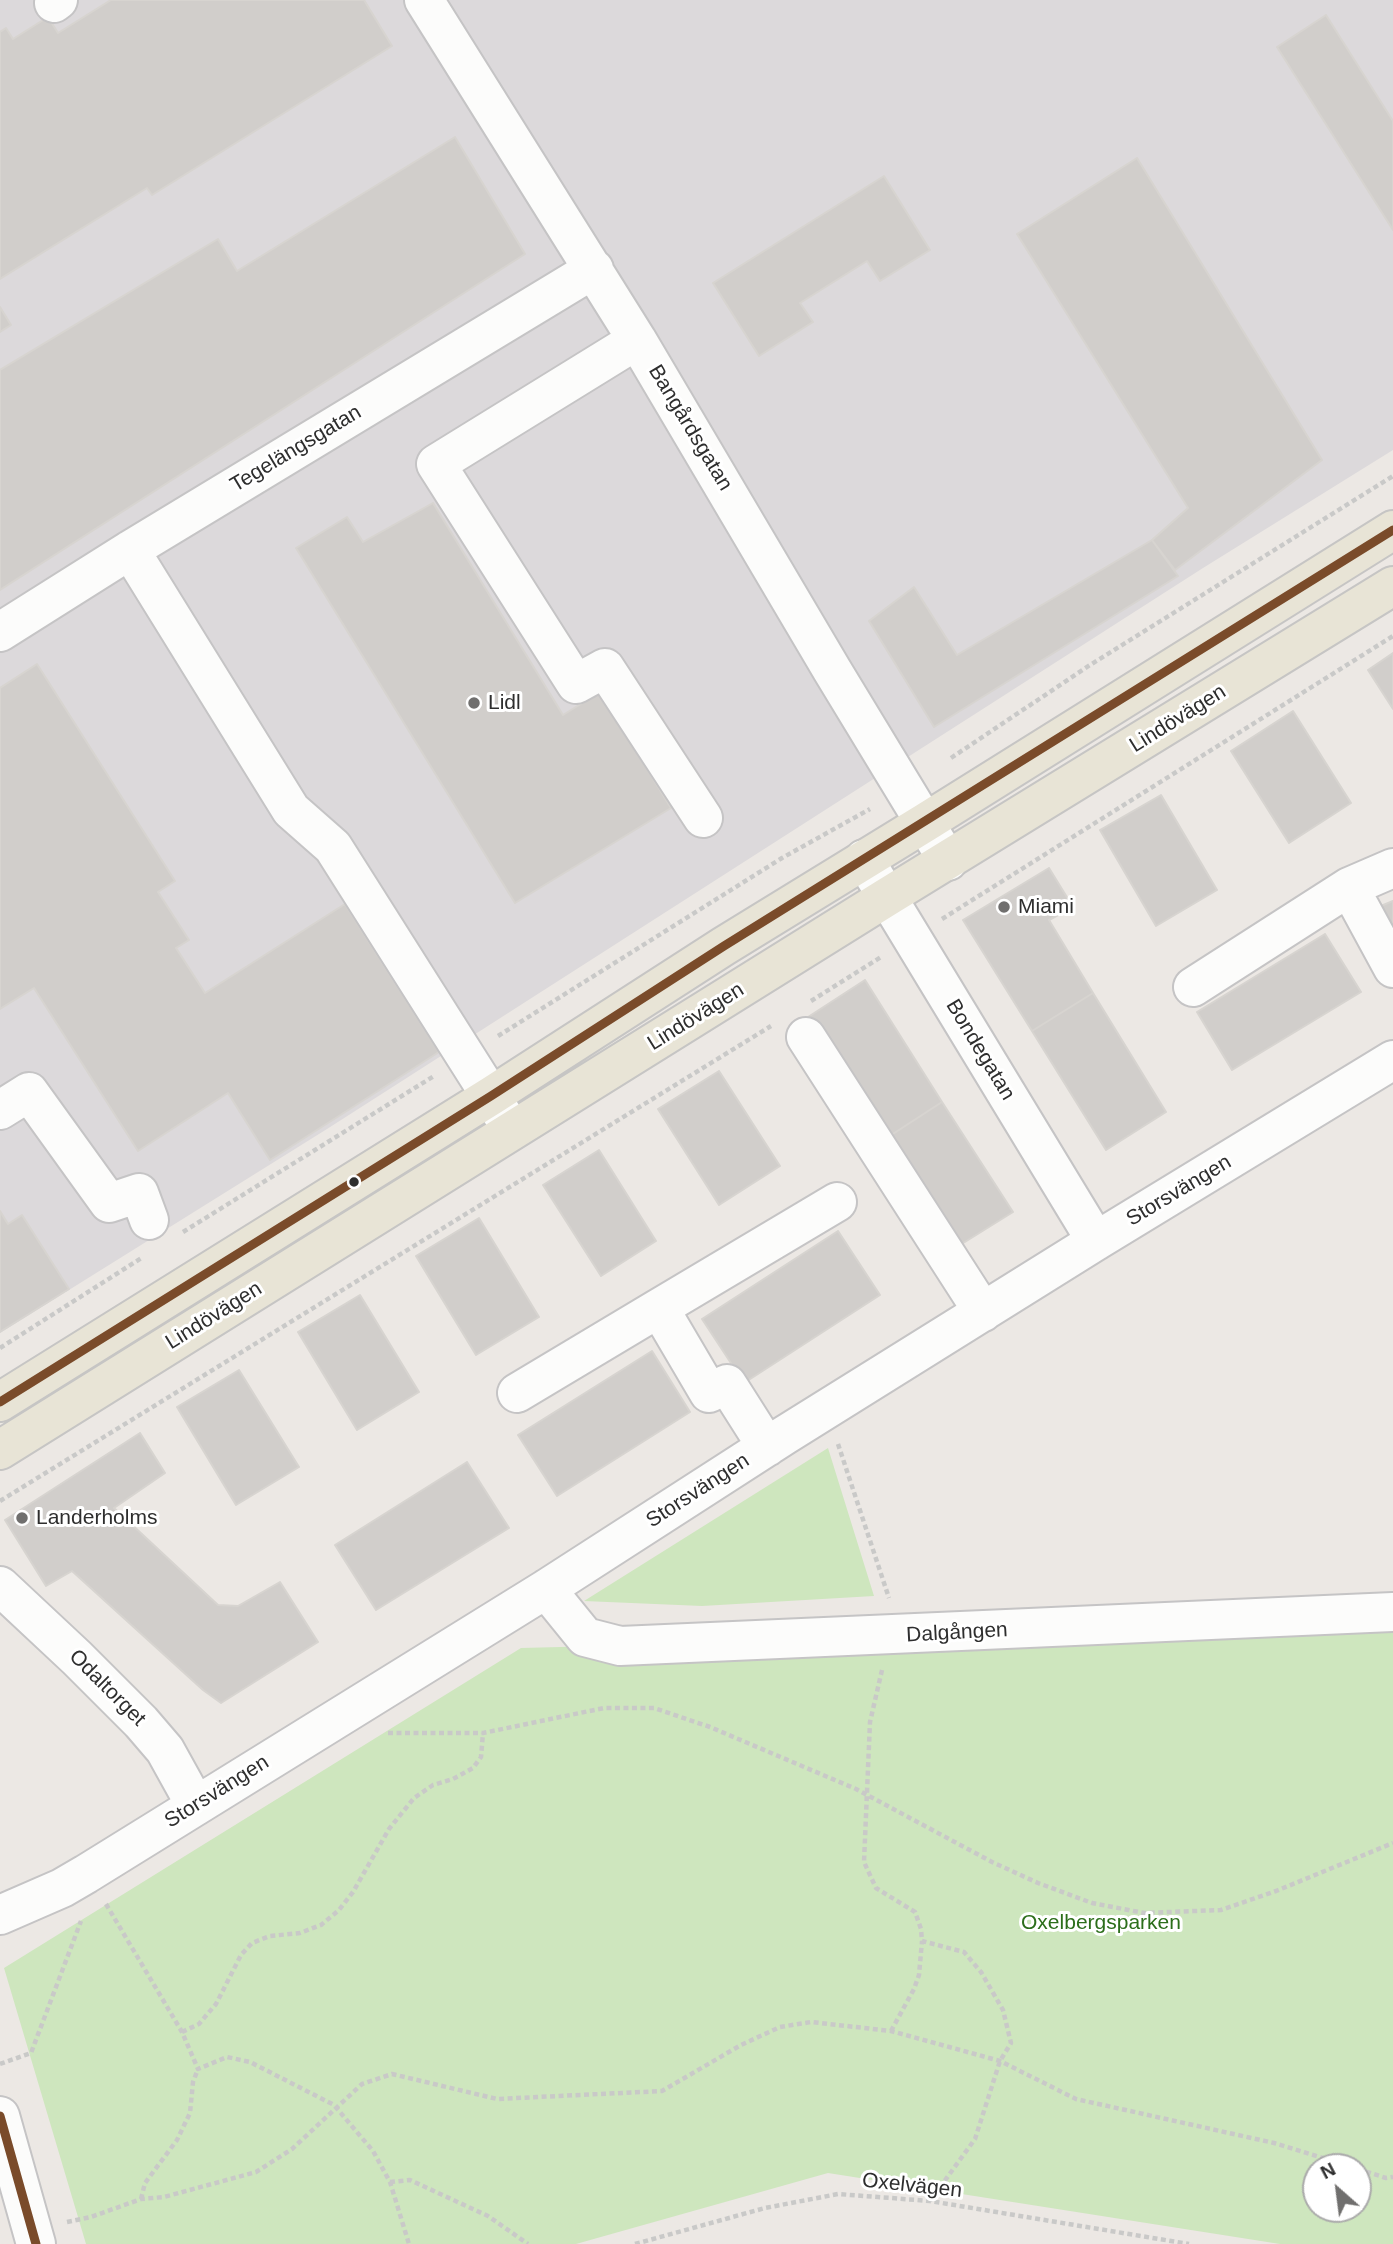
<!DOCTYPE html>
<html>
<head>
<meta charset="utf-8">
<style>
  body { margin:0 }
  #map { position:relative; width:1393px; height:2244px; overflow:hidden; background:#ece8e4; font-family:Arial,sans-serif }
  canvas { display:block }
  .north { position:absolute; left:1302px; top:2153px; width:70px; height:70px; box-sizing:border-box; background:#fff; border:2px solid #ababab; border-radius:50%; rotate:332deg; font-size:19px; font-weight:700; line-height:28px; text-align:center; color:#2e2e2e }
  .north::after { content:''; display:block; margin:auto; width:24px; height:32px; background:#706f6e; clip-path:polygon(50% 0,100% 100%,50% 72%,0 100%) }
</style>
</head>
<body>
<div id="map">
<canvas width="1393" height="2244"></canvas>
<div class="north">N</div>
</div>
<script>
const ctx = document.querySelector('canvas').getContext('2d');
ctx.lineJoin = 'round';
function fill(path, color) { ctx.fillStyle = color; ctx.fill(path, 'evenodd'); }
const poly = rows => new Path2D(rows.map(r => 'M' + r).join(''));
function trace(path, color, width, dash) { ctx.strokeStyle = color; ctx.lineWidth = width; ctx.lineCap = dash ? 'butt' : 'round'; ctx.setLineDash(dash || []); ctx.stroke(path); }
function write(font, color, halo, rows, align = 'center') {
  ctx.font = font + ' Arial,sans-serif'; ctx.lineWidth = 6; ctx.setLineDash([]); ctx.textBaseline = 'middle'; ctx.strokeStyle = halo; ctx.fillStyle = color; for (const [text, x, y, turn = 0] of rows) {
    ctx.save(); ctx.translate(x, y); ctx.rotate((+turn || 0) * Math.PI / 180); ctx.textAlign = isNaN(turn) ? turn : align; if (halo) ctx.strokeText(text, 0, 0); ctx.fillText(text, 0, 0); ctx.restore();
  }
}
const industrial = poly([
  [0,0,1393,0,1393,450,1203,568,327,1129,0,1333]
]);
const green = poly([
  [828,1448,874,1596,702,1606,584,1601],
  [1393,1626,1393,2244,1280,2244,828,2173,576,2244,86,2244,4,1968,521,1648],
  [1316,2167,1358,2167,1358,2209,1316,2209]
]);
const building = poly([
  [111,0,364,0,392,46,152,195,147,188,0,279,0,32,6,28,13,39,48,17,58,33,111,0],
  [1326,15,1393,121,1393,230,1277,47,1326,15],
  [455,137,525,254,0,590,0,370,218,239,237,271,455,137],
  [1137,158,1322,460,1175,570,1152,540,1188,508,1017,234,1137,158],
  [884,176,930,250,880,281,867,261,800,303,813,322,759,356,713,283,884,176],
  [0,307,11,325,0,332,0,307],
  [433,503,563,715,600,692,671,808,515,903,296,548,347,517,363,542,433,503],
  [1152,540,1178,576,934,727,869,621,914,587,957,655,1152,540],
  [1393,653,1393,709,1368,670,1393,653],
  [37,664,175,881,158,892,189,940,176,948,205,993,345,904,439,1052,270,1160,228,1093,138,1151,34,988,0,1009,0,688,37,664],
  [1293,711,1351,803,1289,843,1231,751,1293,711],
  [1161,795,1217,890,1156,926,1100,830,1161,795],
  [1049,868,1073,907,1049,920,1093,993,1032,1031,963,920,1049,868],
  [1393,901,1393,949,1376,908,1393,901],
  [1325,934,1361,992,1232,1070,1197,1012,1325,934],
  [865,980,942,1102,882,1141,805,1019,865,980],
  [1093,993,1166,1112,1106,1150,1032,1031,1093,993],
  [719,1071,780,1166,719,1205,658,1109,719,1071],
  [942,1102,1013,1212,952,1250,882,1141,942,1102],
  [599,1150,656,1241,601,1276,543,1185,599,1150],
  [0,1211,8,1224,22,1215,69,1289,0,1332,0,1211],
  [479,1218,539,1317,476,1355,416,1256,479,1218],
  [838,1231,880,1295,744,1383,702,1319,838,1231],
  [360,1295,419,1392,357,1430,298,1332,360,1295],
  [652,1351,690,1412,557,1496,518,1435,652,1351],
  [239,1370,299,1467,236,1505,177,1407,239,1370],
  [140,1433,165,1473,114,1508,218,1605,238,1606,280,1582,318,1642,221,1703,203,1690,72,1571,46,1586,5,1520,140,1433],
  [467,1462,509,1528,376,1610,335,1545,467,1462]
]);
const path = poly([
  [951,758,1090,665,1393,476],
  [942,919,1393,636],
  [811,1001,881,957],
  [498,1036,782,858,870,809],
  [183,1232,434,1076],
  [0,1348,143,1257],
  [838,1444,889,1598],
  [0,1501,771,1026],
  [882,1670,870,1722,864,1862,876,1888,915,1912,921,1929,922,1941,964,1952,981,1972,1003,2010,1011,2043,1000,2061,975,2139,930,2201],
  [388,1733,483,1733,604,1708,654,1708,710,1727,856,1789,992,1862,1038,1883,1092,1903,1144,1913,1221,1910,1276,1891,1393,1843],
  [106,1904,182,2032,198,2069,227,2057,250,2062,334,2105,373,2151,390,2182,409,2244],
  [891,2031,914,1989,919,1975,922,1941],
  [182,2032,199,2024,216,2004,241,1955,252,1943,270,1936,300,1933,321,1925,339,1910,353,1892,389,1829,414,1798,433,1785,453,1779,473,1768,481,1757,483,1733],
  [0,2064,31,2053,81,1921],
  [1358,2169,1386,2178,1393,2177],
  [390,2182,410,2180,488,2216,528,2244],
  [141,2199,145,2183,177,2140,190,2113,193,2082,198,2069],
  [67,2222,91,2217,141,2199,164,2197,256,2172,292,2149,362,2084,392,2074,497,2099,662,2091,741,2045,780,2027,811,2022,891,2031,1000,2061,1076,2099,1274,2143,1352,2167],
  [635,2244,765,2208,838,2194,930,2201,1189,2244]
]);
const minor = poly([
  [424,0,637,340,832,670,948,861],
  [54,3,58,0],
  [637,340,436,464,576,684,605,668,703,818],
  [130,550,291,810,333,847,509,1125],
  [0,632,130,550,594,269],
  [864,859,1096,1241],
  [1349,887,1393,968],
  [1193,987,1349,887,1393,868],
  [806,1037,983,1312],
  [0,1110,29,1092,109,1203,139,1193,149,1220],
  [517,1393,659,1308],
  [767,1447,727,1384,709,1393,659,1308,837,1202],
  [0,1586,77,1658,141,1722,165,1750,196,1806],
  [546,1589,585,1637,620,1646,1393,1612],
  [0,1915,62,1888,86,1874,546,1589,785,1435,1096,1241,1393,1060],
  [0,2116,36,2244]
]);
const major = poly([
  [0,1402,491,1096,724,946,926,822,1393,530],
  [0,1450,887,897,1393,586]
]);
const bus1 = poly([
  [0,1402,491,1096,724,946,1393,530],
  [0,2116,36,2244]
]);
const markers = [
  [474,703,7,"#706f6e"],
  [1004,907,7,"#706f6e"],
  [354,1182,6,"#2e2e2e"],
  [22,1518,7,"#706f6e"]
];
const streetNames = [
  ["Bangårdsgatan",690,428,59],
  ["Tegelängsgatan",296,449,-31],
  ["Lindövägen",1178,719,-32],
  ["Lindövägen",696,1017,-32],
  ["Bondegatan",980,1050,59],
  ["Storsvängen",1179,1191,-31],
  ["Lindövägen",214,1316,-32],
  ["Storsvängen",698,1491,-33],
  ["Dalgången",957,1633,-3],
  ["Odaltorget",107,1688,45],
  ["Storsvängen",217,1792,-32],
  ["Oxelvägen",912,2186,6]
];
const poiNames = [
  ["Lidl",488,703],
  ["Miami",1018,907],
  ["Landerholms",36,1518]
];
const parkNames = [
  ["Oxelbergsparken",1101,1923]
];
fill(industrial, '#dcd9db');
fill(green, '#cee6be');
fill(building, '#d1cecb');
trace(building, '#d7d4d0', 2);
trace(minor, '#c5c4c5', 42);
trace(major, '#c6c5c4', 42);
trace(path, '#c9c9c8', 4.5, [5, 3.5]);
trace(minor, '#fcfcfb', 38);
trace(major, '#e8e4d6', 38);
trace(bus1, '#7a4b2a', 9);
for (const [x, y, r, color] of markers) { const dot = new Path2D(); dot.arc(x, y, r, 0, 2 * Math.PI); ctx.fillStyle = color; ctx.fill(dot); trace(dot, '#fff', 2.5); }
write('21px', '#2e2e2e', '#fff', streetNames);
write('21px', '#2e2e2e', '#fff', poiNames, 'left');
write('21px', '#2c6e1b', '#fff', parkNames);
</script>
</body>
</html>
